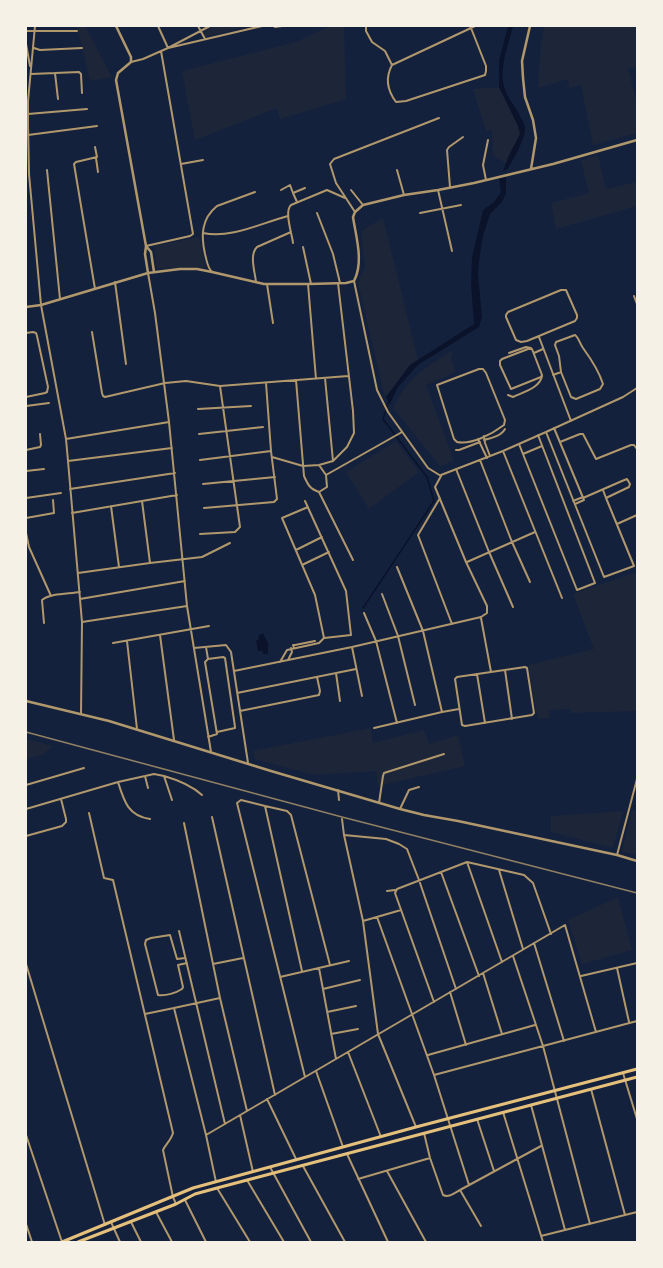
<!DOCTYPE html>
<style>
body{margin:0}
#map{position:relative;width:663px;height:1268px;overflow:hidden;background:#14213d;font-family:Barlow,sans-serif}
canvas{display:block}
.frame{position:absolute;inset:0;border:27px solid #f6f1e7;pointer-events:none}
</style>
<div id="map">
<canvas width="663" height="1268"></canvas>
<div class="frame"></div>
</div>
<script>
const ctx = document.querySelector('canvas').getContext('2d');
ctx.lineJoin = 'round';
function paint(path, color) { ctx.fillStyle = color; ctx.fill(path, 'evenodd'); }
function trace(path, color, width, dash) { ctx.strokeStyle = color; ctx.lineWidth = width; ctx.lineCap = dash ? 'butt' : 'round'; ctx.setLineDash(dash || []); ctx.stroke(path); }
const green = new Path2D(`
 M77,26H85L112,77L90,81Z
 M216,26H248L206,37L204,35V32Z
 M330,26H344L346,99L280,119L277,108L195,140L182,71L296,42Z
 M544,26H637V67L628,69L637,103V133L593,145L581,85L569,88L568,79L538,88L541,45Z
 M499,87L518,126L520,134L506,163L493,156L492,130L486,131L473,89Z
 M598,155L606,189L637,182V206L556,229L551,203L589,193L581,160Z
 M383,218L418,360L410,365L386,397L384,393L358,283L365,267L361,231Z
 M199,237L206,268L157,269L154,246Z
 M452,351L451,360L456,372L426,385L454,461L440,466L393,408C396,402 400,395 404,389C414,374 437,360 452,351Z
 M396,441L419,472L369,509L346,472Z
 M637,572V711L571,713V709L549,710L550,718L538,719L528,665L594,649L573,594Z
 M371,728L373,743L424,730L429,744L458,735L465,766L378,786L376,771L314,775L255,759L253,751Z
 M26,739L53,746L42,755L26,759Z
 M637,810V855L622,852L632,811Z
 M623,811L613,848L551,832V816Z
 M618,897L632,950L582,964L568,920Z`);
const water = new Path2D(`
 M508,26H513C509,44 499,67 504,86C506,95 512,103 517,110C519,115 524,122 525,127C526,139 513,159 508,169L503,171L509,155L520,134L518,126L499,87V61Z
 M506,177V193L502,202L490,214L483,236L479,261L478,274L482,317L479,327L418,365L398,387L390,404L386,397L410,365L474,324L471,284L472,257L483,210L494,202L501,192L499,179Z
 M263,633L268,643V654H263V651H258L256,641L259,639L258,636Z`);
const stream = new Path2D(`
 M363,608L434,501L427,477L383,419L389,400`);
const minor = new Path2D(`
 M35,26L28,101V126L29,174L41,305L66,439L68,461L82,622L81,714
 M158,26L168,48L210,26
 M198,26L205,39
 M274,26L275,27L282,26
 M366,26V31L372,42L385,51L392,65
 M470,26L471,28L486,66V71L485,75L406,101L396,102C387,90 385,78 392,65L471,28L475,26
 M26,31H77
 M26,44L30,66
 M34,48L40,50L82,48
 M131,62L143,59L168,48L262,26
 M55,73L58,99
 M31,74L79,72L81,74L82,93
 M28,114L87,109
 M28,135L97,126
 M95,147L97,157L76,162L74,164L95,289
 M96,158L98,172
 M181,164L203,160
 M47,170L60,299
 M397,170L404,195
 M486,180L483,165L488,140
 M450,187L447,150L449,147L463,137
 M281,190L290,185L293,193
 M351,190L363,205
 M438,190L452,251
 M297,202L293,193L305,188
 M355,212L336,183L330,164L334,159L439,118
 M317,213L333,254L340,283
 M420,213L461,205
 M203,233C231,239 261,223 288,216
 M293,243C292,234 284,211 291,205L327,190L345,198
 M146,246L190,236L193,234L161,51
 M303,247L311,284
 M212,272C207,267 207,261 205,254C201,236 201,219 217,206L255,192
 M148,273L155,313L169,422L187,606L211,752
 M354,281L377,390L388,412L428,468L441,476
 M115,282L126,364
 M256,282C255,272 249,255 257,247L291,232
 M267,284L273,323
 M308,284L316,379
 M561,290H566L577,315V318L575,321L527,341L521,342L516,340L506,317V315L508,312Z
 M634,296L637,304
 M92,332L102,393L103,396L105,397L165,383L186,381L220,386L348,376
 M26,333L33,332L36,333L37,336L48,387L47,392L45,393L26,397
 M575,335C579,338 580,344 583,348C591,359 599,371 603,384L600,389L576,399L571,397L561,372L559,356L555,345L556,342Z
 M539,337L571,421
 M528,349H532L542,375L541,377L511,389L500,365V361L502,359Z
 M509,353L526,347L531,348
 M534,353L543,349
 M479,369H483L486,373L505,420L504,425C492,434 472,445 457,442L454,439L437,385Z
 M553,375L561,372
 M325,378L333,461
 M296,380L304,476C308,485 310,489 319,492L353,560
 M508,395L513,397C523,392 540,388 542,376
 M26,406L49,403
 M198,409L251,406
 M554,428L584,500L575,504
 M546,432L604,577L634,566L606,498
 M199,434L263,427
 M484,436L485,443L490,456
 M66,439L169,422
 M478,439L487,458
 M484,440C492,438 501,436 505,429
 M560,442L580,434H583L596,459L631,445H634L637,449
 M519,444L577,590L595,583L538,435
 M26,450L40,447L41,445L40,434
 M456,450H459L480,442
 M503,451L562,598
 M523,454L542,446
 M272,457L303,466L319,465L333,461L347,447L354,433L353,411L338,283
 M200,460L271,451
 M480,460L512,542L530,582
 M68,461L172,448
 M319,465L326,475
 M456,469L489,552L513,607
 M26,471L44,469
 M441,475L503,451L546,432L623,397L637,388
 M203,484L275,477
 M70,489L175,473
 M319,492L327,487L326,475L402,432
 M26,498L61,493
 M440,498L418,535L452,624
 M583,498L622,481L627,479L630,484L629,487L606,498L603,490
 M142,501L150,563
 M573,501L583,497
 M111,506L119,567
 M308,507L282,518L315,595L324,638
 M204,508L274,502L277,499L271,451L266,383
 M72,513L177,495
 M26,518L54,513L53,500
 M617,524L637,515
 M26,533L29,547L51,596
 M200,534L235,532L240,527L220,386
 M296,550L322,537
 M467,562L535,532
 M302,565L329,552
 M397,567L423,631L442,712
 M78,573L150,563L202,557L230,543
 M382,594L398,636L415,705
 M80,599L185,581
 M364,613L376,641L397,723
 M481,618L491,672
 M82,622L187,606
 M44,623L42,600C51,593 68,594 80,592
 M160,635L174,740
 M127,641L137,729
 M113,643L209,626
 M206,647L208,659
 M352,647L362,696
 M194,648L226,645L231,652L248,763
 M294,648L293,645H295L315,641
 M288,660L292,652L291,648
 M280,662L287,650L319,643L324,638L351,635L346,591L305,501
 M525,667L527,668L534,713L532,715L465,726L462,725L455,679L457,677Z
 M505,670L512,719
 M234,671L352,647L481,617L487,613V606L466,562L435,487L441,476
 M336,673L340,701
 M477,674L485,723
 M237,693L356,669
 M240,711L319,695L320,691L317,677
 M374,728L442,712L459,709
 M208,737L217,734L205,662L208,659L223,657L225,658L235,727V728L217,732
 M145,776L148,788
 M164,776C178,780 191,785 202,795
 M118,782C124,801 128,816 150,819
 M26,785L84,768
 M338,790L339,800
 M379,803L383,776L384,773L444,754
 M265,806L287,811L291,815L330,965
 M26,809L118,782L154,774L164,776L172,800
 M400,809L409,790L419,787
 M89,813L104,878L113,880L173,1133C171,1140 166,1144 163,1150L173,1197L176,1204
 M212,817L275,1095
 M342,819L344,835L363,921L378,1034L416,1127
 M184,823L220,998L247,1111
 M344,835L386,839L399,844L407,849L419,880L456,989
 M26,836L62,826L66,822V819L61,799
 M617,855L637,779
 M467,862L502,962
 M499,870L523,949
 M441,872L479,976
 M387,891L395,890
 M377,917L434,1075L469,1185
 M363,921L401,910
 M179,931L225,1124
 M534,943L564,1041
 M513,956L543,1046L590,1224
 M185,958L177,959L170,935L151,938L146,940L145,944L158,995C166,996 176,993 182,989L183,987L178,965L187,963
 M26,964L105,1225
 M213,964L243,958
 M319,968L336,1059
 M617,968L629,1022
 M302,971L265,806L241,800L237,803L305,1077
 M483,973L502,1034
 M581,976L637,963
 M280,977L349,961
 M323,989L360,980
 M450,992L466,1045
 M434,1002L395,893L397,889L467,862L524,875L533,883L551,934
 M174,1008L220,998
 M327,1012L356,1006
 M145,1014L174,1008L206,1135L216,1182
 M331,1034L358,1029
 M348,1052L381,1137
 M428,1055L535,1025
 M316,1071L343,1147
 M623,1073L637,1119
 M434,1075L637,1021
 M591,1089L625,1215
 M267,1099L296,1159
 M531,1105L565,1230
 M503,1112L543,1242
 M240,1115L253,1172
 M477,1119L494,1171
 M424,1133L430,1158L443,1195C449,1198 454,1193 460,1190L481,1226
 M26,1135L62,1242
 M206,1135L565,925L596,1032
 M347,1154L388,1242
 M303,1166L345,1242
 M270,1167L311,1242
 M387,1171L426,1242
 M358,1179L430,1158
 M247,1180L284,1242
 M217,1188L250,1242
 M460,1190L541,1146
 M185,1200L206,1242
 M156,1212L172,1242
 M111,1222L120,1242
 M131,1222L141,1242
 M26,1224L32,1242
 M541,1236L637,1212`);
const tertiary = new Path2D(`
 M116,26L131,57V62L118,73L116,80L146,246L145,254L148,273
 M530,26L522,61L523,78L525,97L533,120L536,138L531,169
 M146,246L151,252L154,272
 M26,307L41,305L148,273L180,269H197L212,272L264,284H309L346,283L354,281C364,262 356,237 353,217L355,212L363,205L404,195L438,190L474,183L553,164L637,140
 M26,701L109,721L271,771L400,809L424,815L458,821L617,855L637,861`);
const secondary = new Path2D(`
 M62,1242L193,1188L416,1127L637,1069
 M78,1242L176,1204L195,1194L217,1188L637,1077`);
const rail = new Path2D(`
 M26,732L342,817L637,893`);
paint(green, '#1d2539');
paint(water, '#0b132b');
trace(stream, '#0b132b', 1.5);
trace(minor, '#b1986c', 2);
trace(tertiary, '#b1986c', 2.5);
trace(secondary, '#e5c07b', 3);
trace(rail, '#918062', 1.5);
</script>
